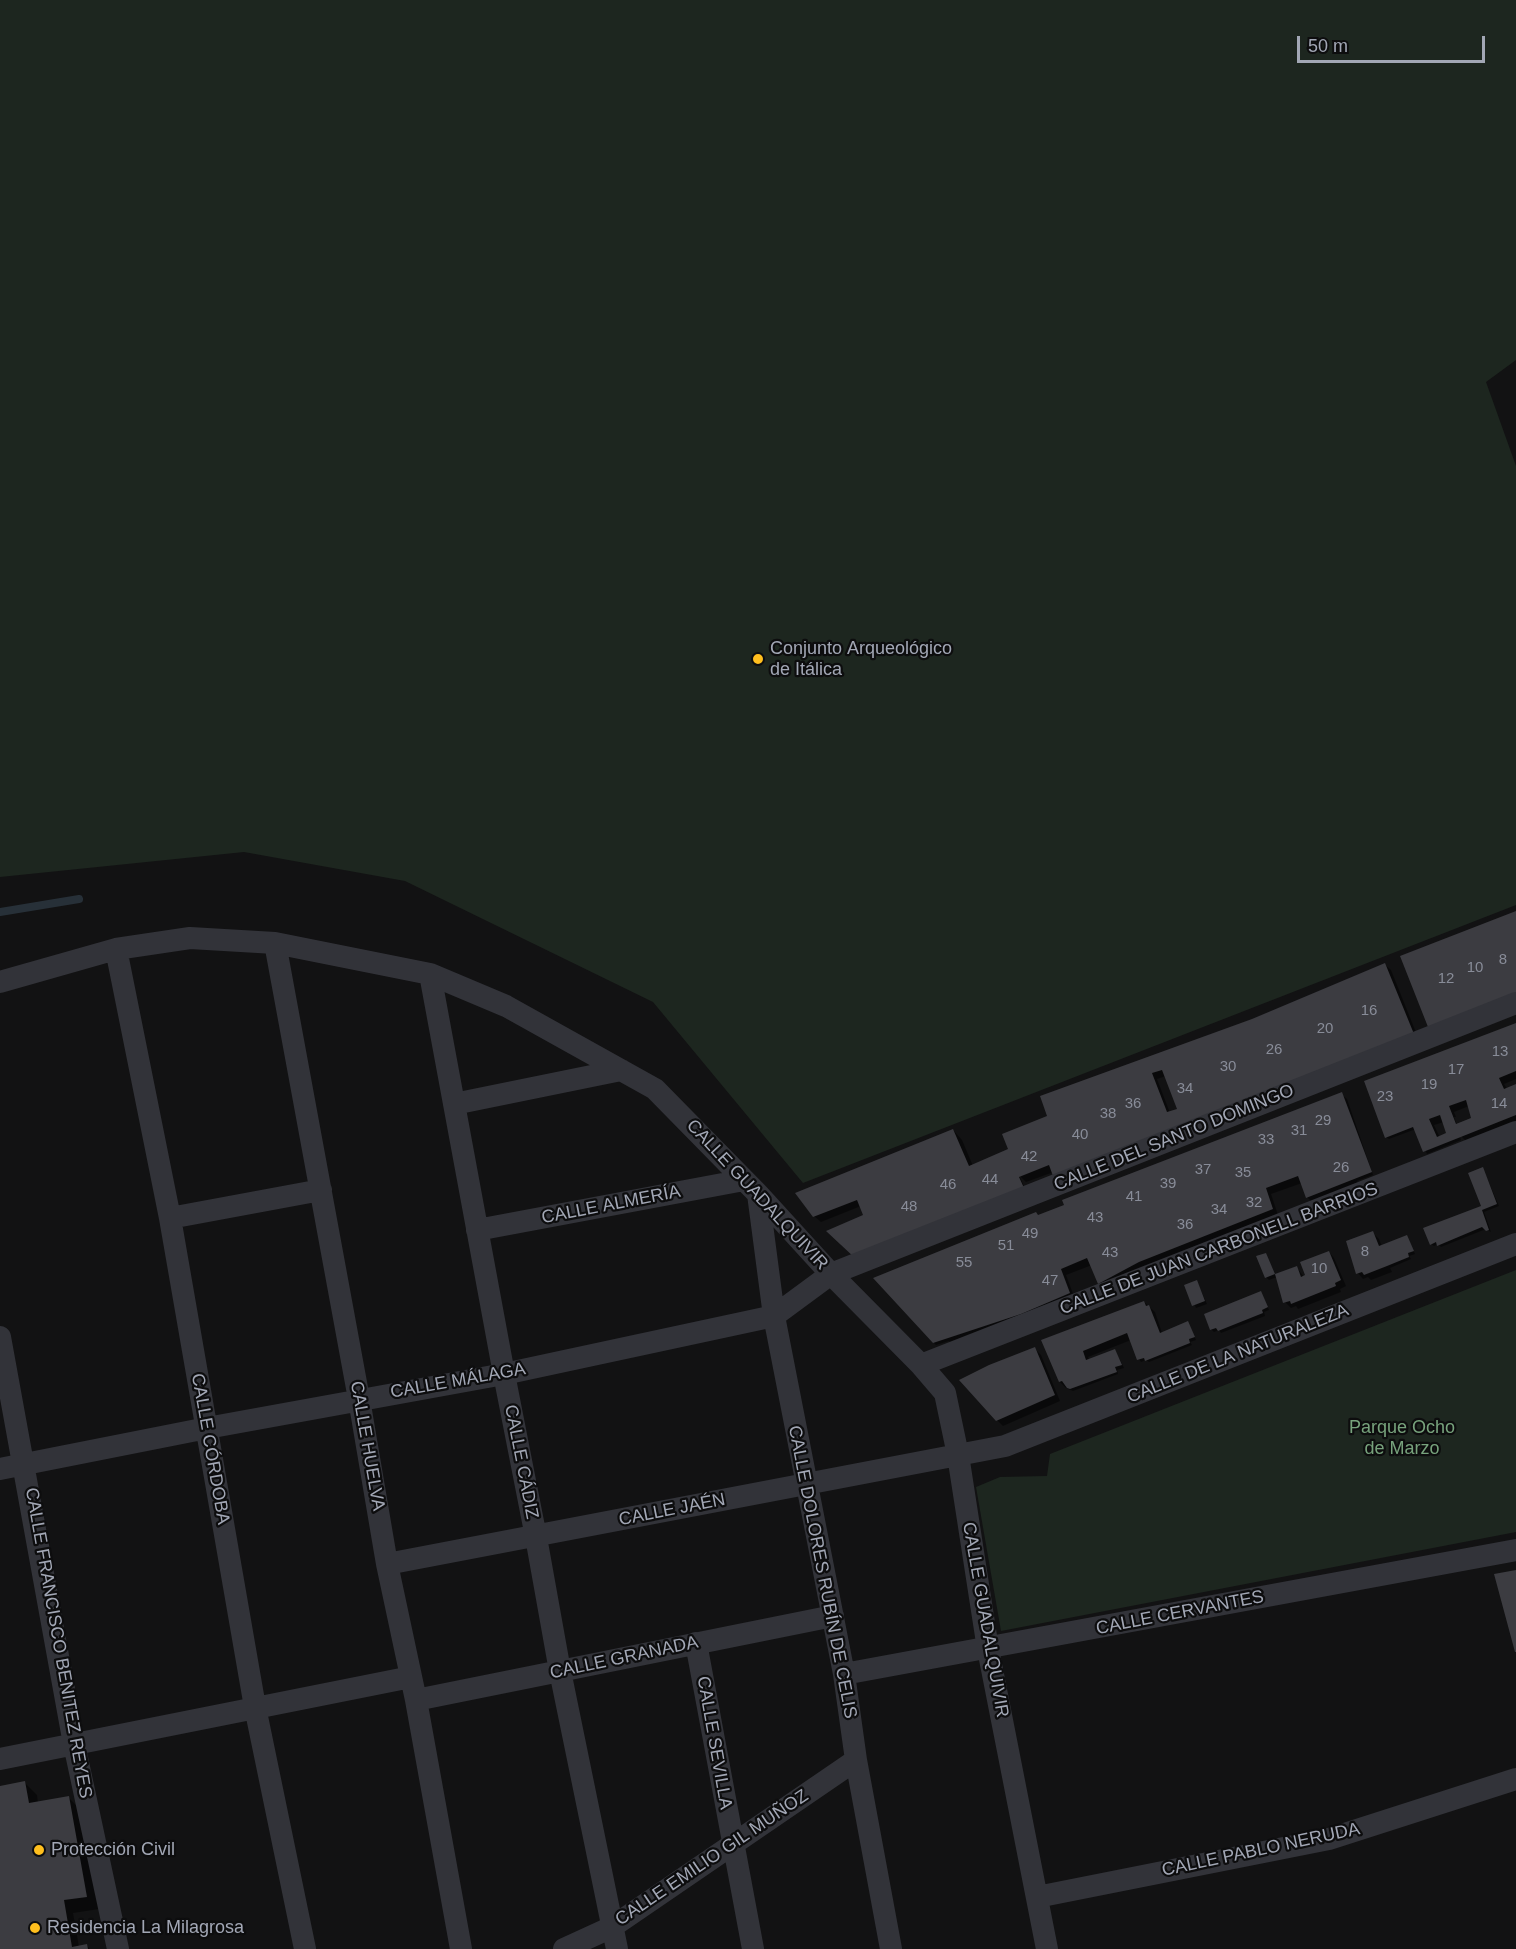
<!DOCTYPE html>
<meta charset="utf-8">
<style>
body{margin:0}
#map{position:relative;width:1516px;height:1949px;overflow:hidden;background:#121213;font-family:Helvetica,sans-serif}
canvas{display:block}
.scale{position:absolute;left:1297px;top:36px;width:188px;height:27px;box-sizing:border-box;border:3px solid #a2a7b5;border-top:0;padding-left:8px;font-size:18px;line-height:21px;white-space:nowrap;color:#a2a7b5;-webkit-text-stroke:4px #0d0d0e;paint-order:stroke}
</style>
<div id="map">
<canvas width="1516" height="1949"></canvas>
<div class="scale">50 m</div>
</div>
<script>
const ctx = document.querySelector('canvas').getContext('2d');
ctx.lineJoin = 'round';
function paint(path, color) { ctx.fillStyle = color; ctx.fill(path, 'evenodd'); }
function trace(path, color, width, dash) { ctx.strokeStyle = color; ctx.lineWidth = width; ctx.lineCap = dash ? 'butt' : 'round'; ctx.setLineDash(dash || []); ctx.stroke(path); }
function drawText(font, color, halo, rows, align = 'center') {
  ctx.font = font + ' Helvetica,sans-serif'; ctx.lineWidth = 4.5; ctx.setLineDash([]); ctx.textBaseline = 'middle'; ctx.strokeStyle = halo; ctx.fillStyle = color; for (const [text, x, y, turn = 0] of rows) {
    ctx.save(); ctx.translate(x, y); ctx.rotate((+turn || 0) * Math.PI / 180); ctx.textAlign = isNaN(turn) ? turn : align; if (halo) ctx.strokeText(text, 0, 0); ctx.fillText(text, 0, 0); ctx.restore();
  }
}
const green = new Path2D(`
 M0,0H1516V360L1486,382L1516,466V905L803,1183L653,1002L405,881L244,852L0,877Z
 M1516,1270V1532L1001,1631L976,1487L1000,1477L1047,1476L1050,1454Z`);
const shadow = new Path2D(`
 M1385,965L1391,970L1419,1040L1026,1182L1019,1175L1026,1191L865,1216L861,1206L821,1222L814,1216L953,1130L962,1140L973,1166L1010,1150L1047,1118L1252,1020ZM1166,1076L1179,1109L1170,1113L1157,1079Z
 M1516,1025V1079L1504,1084L1507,1089L1516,1086V1123L1467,1142L1459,1134L1461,1140L1427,1154L1416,1129L1389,1139L1386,1137ZM1469,1106L1473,1119L1457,1125L1454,1117H1456L1454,1112ZM1444,1122L1448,1134L1440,1138L1434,1125Z
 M1341,1094L1347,1099L1373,1175L1357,1181L1359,1185L1313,1203L1307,1197L1302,1183L1271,1194L1278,1215L1106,1288L1100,1283L1092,1265L1066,1275L1075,1299L956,1348L949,1341L936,1345L919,1328L1039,1217Z
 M1483,1169L1499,1206L1484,1212L1491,1232L1486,1229L1441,1247L1438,1244L1434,1246L1431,1244L1483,1207Z
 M1373,1233L1379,1239L1382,1247L1407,1237L1415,1254L1409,1256L1411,1259L1390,1268L1392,1272L1371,1280L1368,1277L1363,1279L1358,1273Z
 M1329,1252L1334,1258L1346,1286L1340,1289L1341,1292L1298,1309L1296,1306L1291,1308L1285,1302L1277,1277L1269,1280L1266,1277V1254L1276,1276L1297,1268L1304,1277Z
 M1197,1282L1207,1304L1196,1308L1186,1286Z
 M1261,1293L1269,1310L1264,1312L1265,1316L1221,1333L1219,1330L1214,1332L1211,1329Z
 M1144,1302L1155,1312L1162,1333L1188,1323L1196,1340L1190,1342L1192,1345L1149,1362L1146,1360L1141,1362L1139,1359L1131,1340L1088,1357L1089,1360L1115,1350L1124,1368L1117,1370L1118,1374L1073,1391L1066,1388L1060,1382L1043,1341Z
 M1035,1349L1041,1355L1060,1401L1003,1426L997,1420Z
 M25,1783L37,1795L38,1803L69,1798L81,1810L99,1909L73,1913L79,1947L87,1946L90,1949H0V1787Z`);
const stream = new Path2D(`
 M0,912L79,899`);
const building = new Path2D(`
 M1516,911V994L1428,1027L1400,956Z
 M1385,963L1414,1034L1053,1176L1049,1165L1019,1177L1024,1188L855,1258L826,1231L863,1215L857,1200L813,1217L795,1193L953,1129L969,1166L1008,1149L1002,1134L1047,1116L1040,1096L1252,1019ZM1162,1070L1177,1109L1167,1112L1152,1073Z
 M1516,1023V1071L1499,1078L1504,1089L1516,1084V1115L1423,1152L1413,1127L1385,1138L1364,1081ZM1466,1100L1471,1118L1456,1124L1449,1106ZM1440,1115L1446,1133L1437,1137L1429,1119Z
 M1342,1092L1372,1172L1306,1198L1298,1176L1266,1188L1273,1209L1139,1262L1098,1284L1087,1258L1061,1269L1070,1293L1021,1314L933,1343L873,1278L1036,1212L1038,1215L1064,1205L1062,1200Z
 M1483,1167L1497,1204L1482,1210L1489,1230L1486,1231L1482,1227L1437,1246L1436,1242L1430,1245L1423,1228L1481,1206L1468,1173Z
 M1373,1231L1379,1246L1407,1235L1414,1251L1408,1253L1409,1257L1387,1266L1364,1275L1362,1272L1356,1274L1346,1241Z
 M1329,1251L1341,1280L1335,1283L1336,1286L1291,1304L1290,1301L1283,1303L1275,1274L1265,1278L1256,1256L1266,1253L1275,1274L1297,1266L1301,1277L1305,1275L1300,1262Z
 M1197,1280L1205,1301L1192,1306L1184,1285Z
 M1261,1291L1268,1307L1262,1310L1263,1313L1218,1331L1216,1328L1210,1330L1204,1314Z
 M1144,1301L1146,1306L1149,1305L1160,1333L1188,1321L1195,1337L1189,1339L1190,1343L1145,1361L1144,1358L1137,1360L1127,1333L1083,1351L1086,1360L1115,1349L1122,1365L1115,1367L1117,1372L1070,1389L1067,1388L1062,1381L1059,1382L1041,1340Z
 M1035,1347L1055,1395L996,1421L959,1380L989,1365Z
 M1516,1570V1652H1515L1494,1574Z
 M25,1781L29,1803L69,1796L87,1897L64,1900L72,1947L87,1944L88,1949H0V1786Z`);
const street = new Path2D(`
 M275,943L359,1399L387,1564L416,1700L461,1949
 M116,949L170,1218L255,1707L305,1949
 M430,974L504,1374L536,1537L560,1671L617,1949
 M0,982L116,949L190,938L275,943L430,974L506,1006L655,1089L758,1194L831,1274L921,1365L945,1393L958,1455L988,1649L1047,1949
 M454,1104L621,1070
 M758,1194L774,1316L844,1674L856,1760L891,1949
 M170,1218L321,1190
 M477,1230L744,1180
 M0,1337L74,1744L118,1949
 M921,1365L1516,1132
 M0,1469L207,1428L504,1374L774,1316L831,1274L1516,1003
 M387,1564L1005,1446L1516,1244
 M696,1643L753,1949
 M844,1674L1516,1550
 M416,1700L833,1616
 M0,1759L411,1677
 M1037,1897L1329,1839L1516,1779
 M564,1949L612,1927L856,1760`);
const markers = [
 [758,659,6,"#ffbf1e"],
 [39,1850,6,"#ffbf1e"],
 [35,1928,6,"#ffbf1e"]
];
const numberNames = [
 ["8",1503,960],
 ["10",1475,968],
 ["12",1446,979],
 ["16",1369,1011],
 ["20",1325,1029],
 ["26",1274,1050],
 ["13",1500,1052],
 ["30",1228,1067],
 ["17",1456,1070],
 ["19",1429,1085],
 ["34",1185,1089],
 ["23",1385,1097],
 ["36",1133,1104],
 ["14",1499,1104],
 ["38",1108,1114],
 ["29",1323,1121],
 ["31",1299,1131],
 ["40",1080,1135],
 ["33",1266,1140],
 ["42",1029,1157],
 ["26",1341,1168],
 ["37",1203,1170],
 ["35",1243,1173],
 ["44",990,1180],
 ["39",1168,1184],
 ["46",948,1185],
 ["41",1134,1197],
 ["32",1254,1203],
 ["48",909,1207],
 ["34",1219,1210],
 ["43",1095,1218],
 ["36",1185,1225],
 ["49",1030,1234],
 ["51",1006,1246],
 ["8",1365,1252],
 ["43",1110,1253],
 ["55",964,1263],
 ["10",1319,1269],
 ["47",1050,1281]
];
const poiNames = [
 ["Conjunto Arqueológico",770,649],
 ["de Itálica",770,670],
 ["Protección Civil",51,1850],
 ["Residencia La Milagrosa",47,1928]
];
const streetNames = [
 ["CALLE DEL SANTO DOMINGO",1174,1138,-22],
 ["CALLE GUADALQUIVIR",757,1195,47],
 ["CALLE ALMERÍA",611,1205,-11],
 ["CALLE DE JUAN CARBONELL BARRIOS",1219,1249,-21],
 ["CALLE DE LA NATURALEZA",1238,1354,-22],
 ["CALLE MÁLAGA",458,1381,-10],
 ["CALLE HUELVA",367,1446,80],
 ["CALLE CÓRDOBA",210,1449,80],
 ["CALLE CÁDIZ",521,1462,79],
 ["CALLE JAÉN",672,1510,-11],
 ["CALLE DOLORES RUBÍN DE CELIS",822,1572,79],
 ["CALLE CERVANTES",1180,1613,-11],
 ["CALLE GUADALQUIVIR",985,1620,80],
 ["CALLE FRANCISCO BENITEZ REYES",58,1643,80],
 ["CALLE GRANADA",624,1658,-12],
 ["CALLE SEVILLA",714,1743,80],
 ["CALLE PABLO NERUDA",1261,1850,-12],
 ["CALLE EMILIO GIL MUÑOZ",712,1858,-34]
];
const parkNames = [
 ["Parque Ocho",1402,1428],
 ["de Marzo",1402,1449]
];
paint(green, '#1d261f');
paint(shadow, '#0007');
trace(stream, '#273038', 8);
paint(building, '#3c3c41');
trace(street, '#323339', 22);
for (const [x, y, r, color] of markers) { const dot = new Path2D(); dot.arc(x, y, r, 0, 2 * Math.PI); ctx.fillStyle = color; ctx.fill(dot); trace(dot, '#0d0d0e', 2); }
drawText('15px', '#888c98', null, numberNames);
drawText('18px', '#a2a7b5', '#0d0d0e', poiNames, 'left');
drawText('18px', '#a2a7b5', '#0d0d0e', streetNames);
drawText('18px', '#77a27c', '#0d0d0e', parkNames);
</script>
